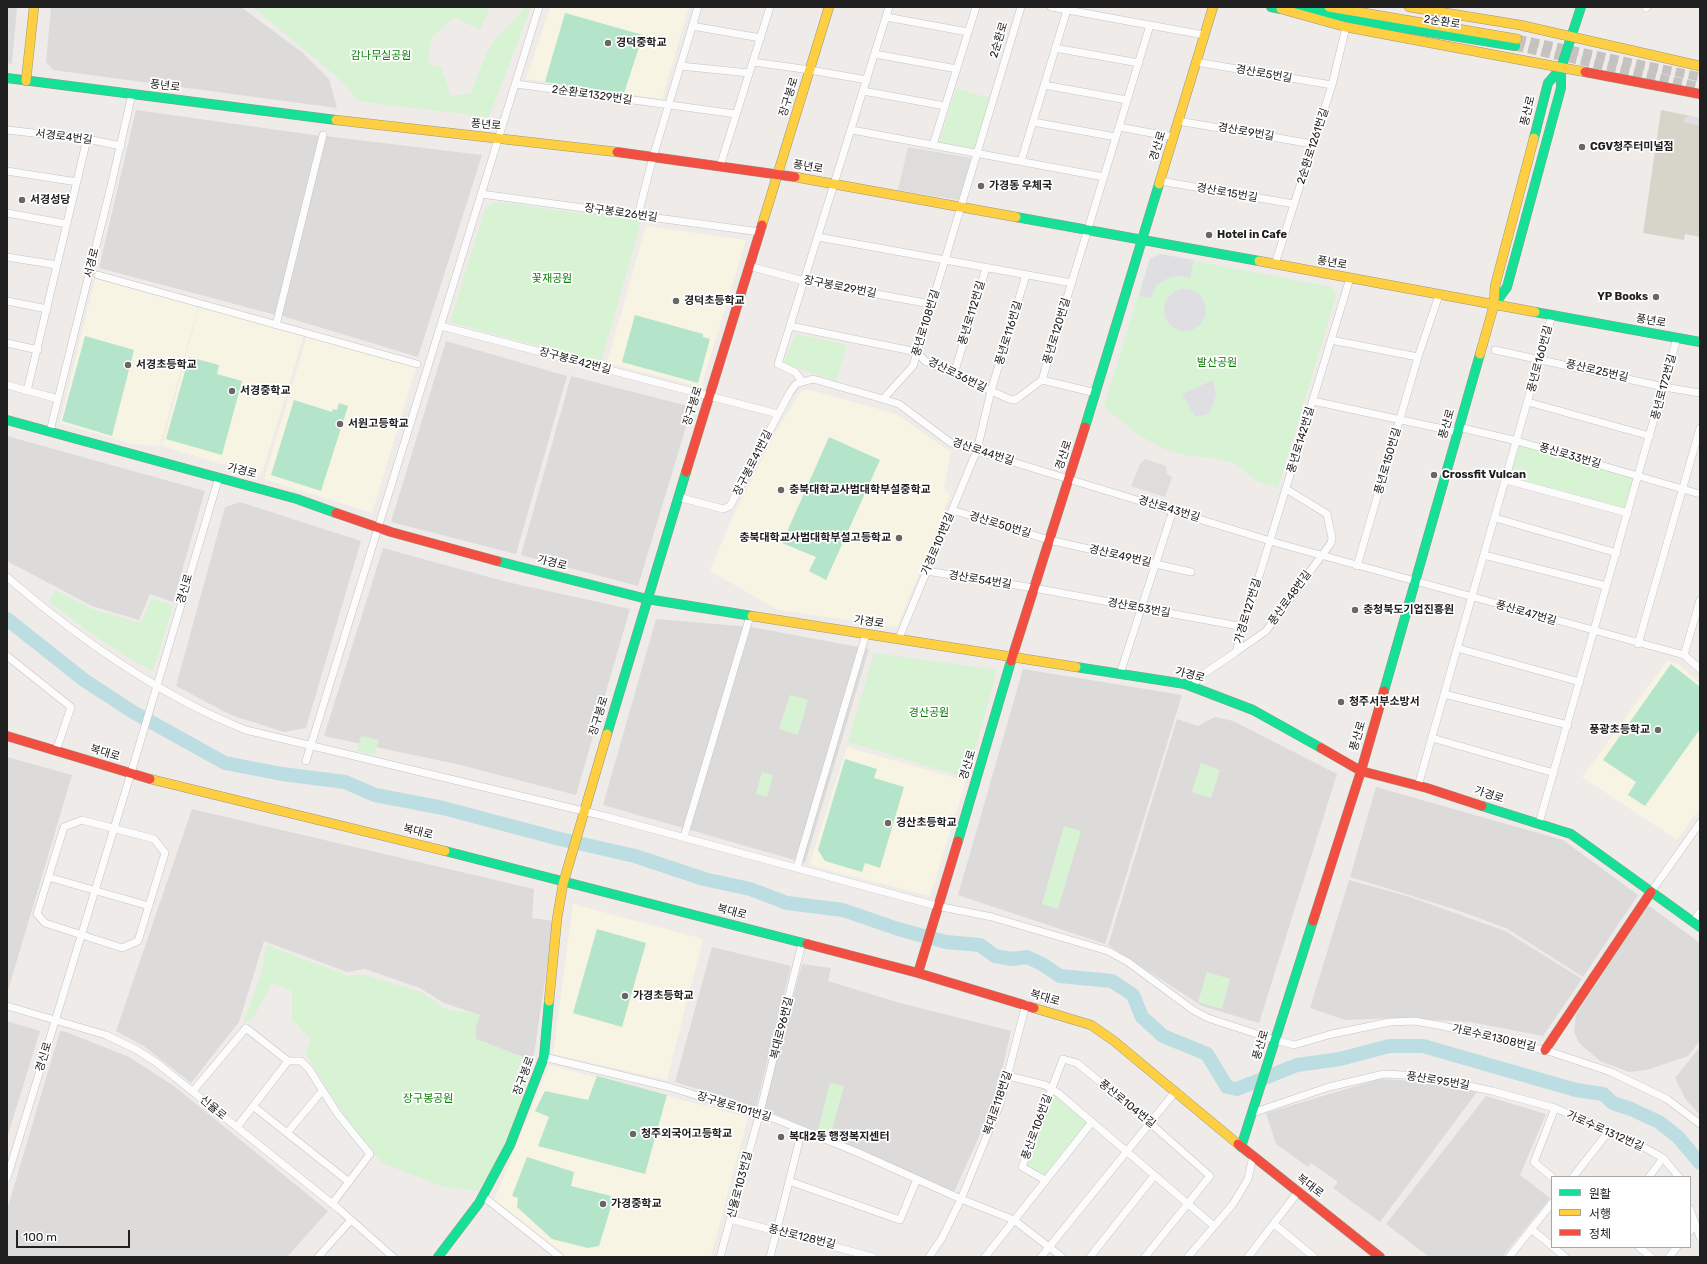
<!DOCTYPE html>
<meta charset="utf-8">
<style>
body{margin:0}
#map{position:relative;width:1707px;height:1264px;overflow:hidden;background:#eeebe8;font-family:Rubik,"Noto Sans KR",sans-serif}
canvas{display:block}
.frame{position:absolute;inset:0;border:8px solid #202020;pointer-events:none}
.legend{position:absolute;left:1551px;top:1176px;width:140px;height:72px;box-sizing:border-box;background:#fff;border:1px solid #a6a6a6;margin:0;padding:5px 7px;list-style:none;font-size:12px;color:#202020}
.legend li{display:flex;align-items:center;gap:8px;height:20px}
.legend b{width:20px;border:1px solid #a6a6a6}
.scale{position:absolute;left:16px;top:1230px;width:114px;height:18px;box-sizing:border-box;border:2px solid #202020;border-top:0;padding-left:5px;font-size:12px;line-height:14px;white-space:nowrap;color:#202020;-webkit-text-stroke:3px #fff;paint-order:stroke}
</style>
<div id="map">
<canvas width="1707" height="1264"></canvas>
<div class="frame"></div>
<ul class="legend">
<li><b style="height:5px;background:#16e098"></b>원활</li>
<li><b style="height:5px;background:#ffcf43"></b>서행</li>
<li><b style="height:5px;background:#f24e42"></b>정체</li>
</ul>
<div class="scale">100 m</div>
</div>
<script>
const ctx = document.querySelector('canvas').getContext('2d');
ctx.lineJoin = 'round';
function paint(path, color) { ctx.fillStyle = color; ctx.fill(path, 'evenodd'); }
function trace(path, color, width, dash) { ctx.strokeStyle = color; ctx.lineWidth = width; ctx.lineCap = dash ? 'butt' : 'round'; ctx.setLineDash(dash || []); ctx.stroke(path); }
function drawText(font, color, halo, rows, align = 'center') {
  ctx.font = font + ' Rubik,"Noto Sans KR",sans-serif'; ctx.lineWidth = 3.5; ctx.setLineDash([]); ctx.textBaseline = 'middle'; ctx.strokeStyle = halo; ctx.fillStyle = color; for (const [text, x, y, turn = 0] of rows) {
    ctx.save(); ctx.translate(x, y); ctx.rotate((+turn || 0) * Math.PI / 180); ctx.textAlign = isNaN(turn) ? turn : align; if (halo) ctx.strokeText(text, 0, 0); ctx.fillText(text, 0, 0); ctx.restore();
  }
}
const residential = new Path2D(`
 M7,7H17L12,64L7,63Z
 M51,7H241L303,53L329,79L337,108L53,70L46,62Z
 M136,110L321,136L276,315L99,268Z
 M325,136L482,155L418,357L279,315Z
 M446,341L567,376L516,554L391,522Z
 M571,376L692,407L638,586L521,555Z
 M7,436L205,491L173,602L150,594L139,620L92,606L7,561Z
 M240,502L361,541L306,728L284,732L231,715L176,686L225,507Z
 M383,548L507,582L630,609L576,795L456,764L324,736Z
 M656,619L751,627L869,649L805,863L603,805Z
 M1023,669L1182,695L1105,944L958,895Z
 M1215,717L1233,721L1337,774L1259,1023L1202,1006L1108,945L1177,719L1198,726Z
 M7,757L72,775L7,994Z
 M1376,787L1563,840L1638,895L1583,977L1506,928L1454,909L1350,877Z
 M192,809L534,889L532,918L554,921L533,1061L476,1039V1026L480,1015L444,1003L420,988L365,969L347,972L264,941L239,1022L191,1083L145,1047L116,1031Z
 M1349,880L1410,897L1505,931L1582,979L1543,1036L1470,1022L1399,1018L1345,1020L1310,1008Z
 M1648,905L1700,943V1041L1688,1056L1647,1070L1629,1072L1600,1061L1579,1043L1574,1032L1576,1014Z
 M712,947L791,966L756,1107L675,1082Z
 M802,964L831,968L828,981L900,1003L1011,1031L995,1101L954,1192L856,1148L763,1109Z
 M7,1021L40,1031L7,1138Z
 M60,1031L66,1032L129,1057L174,1086L328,1211L287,1257H7V1210Z
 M1700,1047V1115L1686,1100L1675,1078Z
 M1380,1079L1432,1082L1477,1092L1380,1222L1333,1188L1338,1182L1311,1163L1308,1167L1276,1144L1266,1113Z
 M1486,1096L1546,1114L1520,1175L1550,1198L1502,1257H1429L1386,1224Z`);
const education = new Path2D(`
 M550,7H689L662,99L526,79Z
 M646,226L746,240L701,387L607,363Z
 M95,279L198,307L160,446L132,444L60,423Z
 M199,307L304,335L261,476L162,446Z
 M307,336L416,368L372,513L264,479Z
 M807,389L896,414L951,452L944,487L950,496L897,627L778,610L710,571L732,518L776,431L801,391Z
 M1667,661L1678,664L1700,683V808L1677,840L1582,777Z
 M847,747L966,781L930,896L809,865Z
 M573,904L703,939L667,1080L553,1054Z
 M549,1065L748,1117L711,1257L564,1256L494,1200Z`);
const construction = new Path2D(`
 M1661,110L1700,118V237L1685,234L1684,240L1643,233Z`);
const park = new Path2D(`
 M253,7H490L480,30L454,17L431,38L428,64L441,67L451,96L471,93L486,54L498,35L515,20L525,7H531L489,117L357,101L342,81Z
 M956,89L990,98L974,150L939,143Z
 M496,202L641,221L601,363L450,322L484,213L486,207Z
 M1158,254L1331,287L1336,296L1278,488L1257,481L1234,463L1214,458L1184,455L1162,448L1139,435L1104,407L1149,260Z
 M796,334L847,345L836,381L783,363Z
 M1519,445L1634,478L1625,508L1510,477Z
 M55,590L91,609L141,623L152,598L173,606L153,671C116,653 82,626 49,602Z
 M874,653L997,670L967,778L848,742Z
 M790,695L808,700L798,735L779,729Z
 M361,736L379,740L374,755L357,751Z
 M1201,763L1220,770L1211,798L1192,792Z
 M762,772L773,775L767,797L756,794Z
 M1064,826L1081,831L1058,909L1042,904Z
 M266,945L349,976L361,974L421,992L445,1009L480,1015L476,1026V1039L533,1061C522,1106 507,1154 478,1191L441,1186L382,1163L351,1126L305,1053L311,1040L292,1019V991L272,983L253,1018L243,1023L262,972Z
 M1207,972L1230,979L1222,1009L1198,1002Z
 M830,1083L844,1086L831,1133L818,1130Z
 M1053,1093L1087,1122L1044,1176L1027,1166Z`);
const pitch = new Path2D(`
 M565,13L643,35L624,93L545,82Z
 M635,315L703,334V337L710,339L698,383L622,362Z
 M85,336L134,350L112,436L62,421Z
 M189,357L219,365L217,374L242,381L222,455L166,439Z
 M294,400L332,412L333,409L337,410L339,403L348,406L321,491L271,475Z
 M829,437L880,460L826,580L809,571L816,557L782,543Z
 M1671,664L1700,687V729L1645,806L1628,795L1636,782L1603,760Z
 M845,759L877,769L874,778L904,787L880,868L865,863L862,872L825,861L818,850Z
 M597,929L646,943L622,1027L573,1013Z
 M597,1076L667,1095L645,1174L538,1146L549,1117L535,1111L545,1091L588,1100Z
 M527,1157L574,1172L571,1186L611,1196L613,1200L599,1246L588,1248L552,1239L517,1207L518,1198L512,1196Z`);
const parking = new Path2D(`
 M908,147L971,158L959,200L898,190Z
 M1145,459L1166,466L1167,474L1172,477L1165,497L1131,486L1140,464Z`);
const plaza = new Path2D(`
 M1690,116L1700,118V126L1683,122L1685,118Z
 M1160,254L1194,260L1190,278L1177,276L1168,278L1156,286L1151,298L1139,296L1150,259Z
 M1164 310a21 21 0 1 1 42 0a21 21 0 1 1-42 0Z
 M1213,380L1216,395L1209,414L1195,417L1182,394Z`);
const river = new Path2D(`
 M7,619L84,680L133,712L225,763L282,774L345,782L375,795L443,808L560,839L635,856L704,879L750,889L787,903L843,910L898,929L946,942L980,945L995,956L1012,959L1027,957L1042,964L1060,976L1112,981L1133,995L1142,1017L1163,1036L1207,1054L1227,1087L1237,1089L1297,1065L1340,1059L1389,1046H1423L1576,1090L1603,1094L1613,1103L1631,1109L1659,1122L1678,1137L1700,1163`);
const secondaryTunnel = new Path2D(`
 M1517,39L1700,77
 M1515,46L1700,87`);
const street = new Path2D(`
 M1051,7L1204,35
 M1646,8L1647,7
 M886,17L968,32
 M692,26L761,38
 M1055,48L1139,63
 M875,54L957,69
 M753,62L810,70L867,80
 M1196,62L1332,85
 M680,66L749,73
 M516,84L736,114
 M1044,85L1127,100
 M863,91L945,106
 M1178,121L1313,144
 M1033,122L1116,137
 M1119,127L1173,137
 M7,130L87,139L121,146
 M852,130L1104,177
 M933,145L976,7
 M1021,161L1067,10
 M720,166L770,7
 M7,171L77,182
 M1160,181L1294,204
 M481,194L760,232
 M7,213L67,224
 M638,215L653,157L698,7
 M818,237L1072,283
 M7,257L57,265
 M1275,264L1332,85L1346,27
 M749,266L804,281L931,304
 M98,275L417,364
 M7,301L47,309
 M276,325L323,135
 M441,326L778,414
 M790,326L917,352L925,361L1009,399L1014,400L1018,398L1042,380L1096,393
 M1331,340L1418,357
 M7,343L38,350
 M1495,350L1664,387L1700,393
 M954,374L986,268
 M1042,380L1150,25
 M802,381L795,372L778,364L889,7
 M7,385L58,399
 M27,391L87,139
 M883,399L913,366L1021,7
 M1313,401L1457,432
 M1528,402L1650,436
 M1458,427L1517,441L1700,494
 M50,431L111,186L132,94
 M1506,480L1628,513
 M678,497L723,509L730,506L790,392L796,384L813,379L876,397L899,404L951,443L1277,543L1684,655L1700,669
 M952,510L1049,540L1191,572
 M1495,518L1617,553
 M1484,555L1606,586
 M1357,566L1418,357L1439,295
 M926,571L1034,588L1244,627
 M7,577C79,639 158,695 246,730L604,816L937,906L992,917L1108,951L1128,962L1193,1010L1208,1018L1275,1040L1294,1045L1332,1034L1390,1022L1414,1021L1443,1026L1551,1052L1611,1072L1667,1099L1700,1124
 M899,638L977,450L991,391L1026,275
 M1638,644L1700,428
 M1457,648L1580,682
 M1236,652L1266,631L1331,543L1332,538L1327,514L1286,489
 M1684,655L1700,600
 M7,656L71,707L56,751
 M1120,674L1173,510
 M1192,686L1202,675L1236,652L1350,278
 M1444,694L1568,725
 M1432,738L1554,773
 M306,761L539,7
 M1418,786L1552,315
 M82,820L154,839L165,853L138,941L122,948L45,923L37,914L64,827Z
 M1539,823L1677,338
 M684,837L750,616
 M797,867L866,634
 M48,877L149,906
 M1651,892L1700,823
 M1693,922L1700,912
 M7,1006L106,1035L137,1050L157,1063L340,1210L393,1257
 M544,1057L669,1087L712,1100L758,1112L859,1153L961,1199L1014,1220L1062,1257
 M1008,1076L1045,1085L1058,1093L1214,1226
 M193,1091L246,1028L288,1061
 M253,1106L349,1182
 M1252,1113L1329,1087L1384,1074L1423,1076L1492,1091L1555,1108L1631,1140L1663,1158L1679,1177
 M237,1127L288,1061H301L309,1069L337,1113L370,1154L332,1204
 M287,1133L322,1091
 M1552,1177L1534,1162L1555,1108
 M1573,1177L1609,1131
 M1649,1177L1663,1158
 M7,1178L131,773L219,477
 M1045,1180L1022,1167L1063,1059L1077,1063L1149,1122L1210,1176L1145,1257
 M789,1181L900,1220L917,1179
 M484,1197L560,1257
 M1690,1209L1700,1237
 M730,1219L873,1257
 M1274,1224L1314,1257
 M1531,1229L1552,1246
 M1690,1231L1695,1224
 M1553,1247L1565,1257
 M1639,1247L1651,1257
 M318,1257L351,1220
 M720,1257L760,1112L802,943
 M770,1257L802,1130
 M929,1257L942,1238L961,1199L1000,1104L1026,1004
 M985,1257L1092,1122
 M1041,1257L1175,1092
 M1090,1257L1154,1176
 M1188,1257L1233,1204L1248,1179L1253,1156
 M1248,1257L1298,1192
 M1509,1257L1552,1203
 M1669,1257L1677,1247`);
const fast = new Path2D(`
 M1271,7L1281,9L1303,8L1373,23L1515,46
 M7,78L336,120
 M1534,138L1548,83L1561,68
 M1016,217L1259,261
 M1494,305L1507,287L1561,88V68L1581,7
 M1535,312L1700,342
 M7,420L297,499L336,513
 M1085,427L1159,184
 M497,561L647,599L752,616
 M1076,667L1185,684L1253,710L1321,748
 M1384,691L1480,354
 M607,734L686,472
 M1482,806L1571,834L1700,927
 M958,841L1011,661
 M445,851L807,944
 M1241,1147L1313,921
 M438,1257L479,1203L510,1145L544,1057L549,1001`);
const slow = new Path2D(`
 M1329,7L1517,39
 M1409,7L1520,25L1700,66
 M1281,9L1346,27L1585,72
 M26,81L34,7
 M336,120L617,152
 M795,177L1016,217
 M1159,184L1213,7
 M762,225L829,7
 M1259,261L1535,312
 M1480,354L1494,305L1495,286L1534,138
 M752,616L1076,667
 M150,779L445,851
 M549,1001L557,919L563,884L607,734
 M1034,1008L1091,1025L1114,1041L1238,1144`);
const jam = new Path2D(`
 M1585,72L1700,94
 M617,152L795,177
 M686,472L762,225
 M336,513L391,532L497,561
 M1011,661L1085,427
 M7,736L150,779
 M1321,748L1361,771L1427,788L1482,806
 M1313,921L1361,771L1384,691
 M807,944L918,973L1034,1008
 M918,973L958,841
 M1545,1050L1651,892
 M1238,1144L1380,1257`);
const markers = [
 [608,43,4,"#686766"],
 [1582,147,4,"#686766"],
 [981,186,4,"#686766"],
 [22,200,4,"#686766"],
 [1209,235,4,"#686766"],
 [1656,297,4,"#686766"],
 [676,301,4,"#686766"],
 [128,365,4,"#686766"],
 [232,391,4,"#686766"],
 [340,424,4,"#686766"],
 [1434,475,4,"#686766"],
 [781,490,4,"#686766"],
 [899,538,4,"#686766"],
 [1355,610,4,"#686766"],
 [1341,702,4,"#686766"],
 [1658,730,4,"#686766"],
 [888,823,4,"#686766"],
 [625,996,4,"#686766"],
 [633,1134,4,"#686766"],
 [781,1137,4,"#686766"],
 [603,1204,4,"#686766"]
];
const streetNames = [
 ["2순환로",1442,22,9],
 ["2순환로",999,40,-73],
 ["경산로5번길",1264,74,10],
 ["풍년로",165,86,7],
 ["2순환로1329번길",592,95,8],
 ["장구봉로",789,97,-73],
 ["풍산로",1528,111,-76],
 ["풍년로",486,125,5],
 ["경산로9번길",1246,132,10],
 ["서경로4번길",64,137,7],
 ["경산로",1158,146,-73],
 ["2순환로1261번길",1313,146,-72],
 ["풍년로",808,167,10],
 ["경산로15번길",1227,193,10],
 ["장구봉로26번길",621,213,8],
 ["서경로",92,263,-76],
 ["풍년로",1332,263,10],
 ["장구봉로29번길",840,287,11],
 ["풍년로112번길",972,313,-73],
 ["풍년로",1651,321,10],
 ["풍년로108번길",926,323,-73],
 ["풍년로120번길",1057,331,-73],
 ["풍년로116번길",1009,333,-73],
 ["풍년로160번길",1540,359,-75],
 ["장구봉로42번길",575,361,15],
 ["풍산로25번길",1597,371,13],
 ["경산로36번길",957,375,26],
 ["풍년로172번길",1664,387,-75],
 ["장구봉로",693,406,-73],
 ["풍산로",1447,424,-74],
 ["풍년로142번길",1301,440,-73],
 ["경산로44번길",983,452,18],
 ["경산로",1064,455,-72],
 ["풍산로33번길",1570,456,16],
 ["풍년로150번길",1388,461,-74],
 ["장구봉로41번길",753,463,-63],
 ["가경로",242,471,15],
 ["경산로43번길",1169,509,17],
 ["경산로50번길",1000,525,17],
 ["가경로101번길",938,544,-67],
 ["경산로49번길",1120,556,13],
 ["가경로",552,563,14],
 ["경산로54번길",980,580,9],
 ["경신로",185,589,-74],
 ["풍산로48번길",1290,598,-54],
 ["경산로53번길",1139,608,10],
 ["가경로127번길",1248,611,-73],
 ["풍산로47번길",1526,613,16],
 ["가경로",869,622,8],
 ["가경로",1190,675,15],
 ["장구봉로",599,716,-73],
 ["풍산로",1358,736,-74],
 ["복대로",105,753,17],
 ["경산로",968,765,-73],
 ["가경로",1489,795,18],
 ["복대로",418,832,14],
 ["복대로",732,912,15],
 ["복대로",1045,998,16],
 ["복대로96번길",782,1028,-76],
 ["가로수로1308번길",1494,1038,13],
 ["풍산로",1261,1045,-73],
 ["경신로",44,1057,-73],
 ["장구봉로",524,1076,-70],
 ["풍산로95번길",1438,1081,9],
 ["복대로118번길",998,1103,-71],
 ["풍산로104번길",1127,1104,39],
 ["장구봉로101번길",734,1107,17],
 ["신율로",213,1108,40],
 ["풍산로106번길",1037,1127,-70],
 ["가로수로1312번길",1605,1131,24],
 ["신율로103번길",740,1185,-75],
 ["복대로",1310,1186,38],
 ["풍산로128번길",802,1237,14]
];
const poiNames = [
 ["경덕중학교",616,43],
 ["CGV청주터미널점",1590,147],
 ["가경동 우체국",989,186],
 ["서경성당",30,200],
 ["Hotel in Cafe",1217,235],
 ["YP Books",1648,297,"right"],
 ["경덕초등학교",684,301],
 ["서경초등학교",136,365],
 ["서경중학교",240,391],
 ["서원고등학교",348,424],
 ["Crossfit Vulcan",1442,475],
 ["충북대학교사범대학부설중학교",789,490],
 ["충북대학교사범대학부설고등학교",891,538,"right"],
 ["충청북도기업진흥원",1363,610],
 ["청주서부소방서",1349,702],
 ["풍광초등학교",1650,730,"right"],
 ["경산초등학교",896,823],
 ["가경초등학교",633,996],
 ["청주외국어고등학교",641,1134],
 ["복대2동 행정복지센터",789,1137],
 ["가경중학교",611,1204]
];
const parkNames = [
 ["감나무실공원",381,56],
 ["꽃재공원",552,279],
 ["발산공원",1217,363],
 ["경산공원",929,713],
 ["장구봉공원",428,1099]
];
paint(residential, '#dddbda');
paint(education, '#f7f4e4');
paint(construction, '#d7d5ca');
paint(park, '#d7f3d4');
paint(pitch, '#b4e4ca');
paint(parking, '#dedddc');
paint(plaza, '#dfdfe3');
trace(river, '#bcdde1', 14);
trace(secondaryTunnel, '#c5c2c0', 9, [9, 4.5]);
trace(street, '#c5c4c3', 8);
trace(fast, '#999780', 10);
trace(slow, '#999780', 10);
trace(jam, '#999780', 10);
trace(street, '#fcfcfc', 7);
trace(fast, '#16e098', 9);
trace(slow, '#ffcf43', 9);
trace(jam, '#f24e42', 9);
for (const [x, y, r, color] of markers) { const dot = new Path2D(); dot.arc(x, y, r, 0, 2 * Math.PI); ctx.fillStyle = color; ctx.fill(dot); trace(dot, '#fff', 1.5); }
drawText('11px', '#202020', '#fff', streetNames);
drawText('bold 11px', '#202020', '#fff', poiNames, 'left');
drawText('11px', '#0f7f0c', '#fff', parkNames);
</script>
